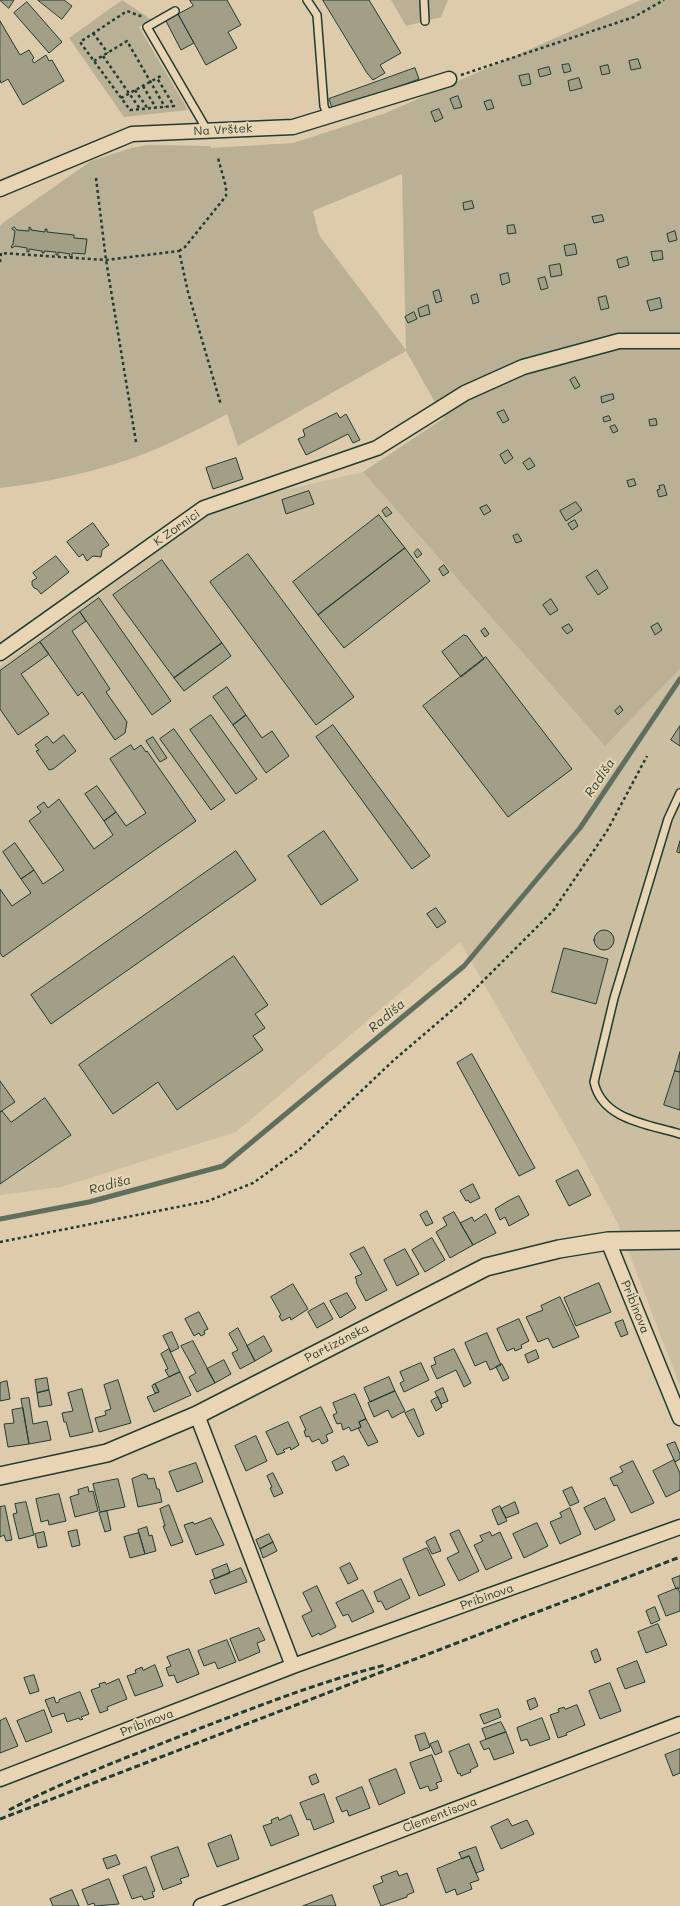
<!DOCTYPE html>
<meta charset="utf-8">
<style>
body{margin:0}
canvas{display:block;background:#ddcbac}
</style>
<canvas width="680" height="1906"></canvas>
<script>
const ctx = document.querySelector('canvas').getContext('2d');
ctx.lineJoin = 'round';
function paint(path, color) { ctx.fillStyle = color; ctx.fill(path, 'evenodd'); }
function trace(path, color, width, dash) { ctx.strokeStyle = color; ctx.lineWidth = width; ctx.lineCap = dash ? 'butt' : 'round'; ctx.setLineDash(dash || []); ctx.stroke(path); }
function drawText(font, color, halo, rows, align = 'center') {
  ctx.font = font + ' Mali,sans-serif'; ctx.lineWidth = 4; ctx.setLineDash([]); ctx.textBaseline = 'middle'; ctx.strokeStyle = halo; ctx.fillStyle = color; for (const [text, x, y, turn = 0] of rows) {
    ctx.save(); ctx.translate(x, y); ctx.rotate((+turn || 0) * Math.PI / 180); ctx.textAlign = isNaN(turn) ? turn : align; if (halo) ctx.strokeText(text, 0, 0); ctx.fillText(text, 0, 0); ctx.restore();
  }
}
const built = new Path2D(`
 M363,472L605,746L680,669V1386L618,1224L582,1156L460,942L236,1132L61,1187L0,1195V666L223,504Z`);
const green = new Path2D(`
 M122,0L152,20L139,27L188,110L124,117L69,38Z
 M391,0H448L441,17L406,26Z
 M641,0H680V669L605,746L363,472L444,418L406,351L238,446L227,414C210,423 193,432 176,440C122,466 59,481 0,488V226L4,222L91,161L131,148L147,145L211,146V148L293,143L386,113ZM402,174L406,350L319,235L313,211Z`);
const stream = new Path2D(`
 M0,1219L89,1202L223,1166L464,966L580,828L680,679`);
const building = new Path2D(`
 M0,0H14L9,8Z
 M38,0H64L72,6L62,19Z
 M190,0H227L241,25L228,32L237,48L206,65L178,14L193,6Z
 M323,0H369L401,53L380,65L385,73L373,80L367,73Z
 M27,2L62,42L49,53L14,13Z
 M178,14L194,43L181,50L166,21Z
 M0,21L20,55L29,50L34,58L32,60L34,63L46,55L49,61L52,60L64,81L23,105L8,79L1,83L0,80Z
 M638,59L641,68L631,70L629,61Z
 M569,64L571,71L564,73L562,65Z
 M608,65L610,73L602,75L600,67Z
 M549,67L551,74L540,77L538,70Z
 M415,68L419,79L333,111L329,99Z
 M529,74L531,84L522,86L519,76Z
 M579,78L582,88L570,91L568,81Z
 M458,96L462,107L454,109L450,99Z
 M491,100L494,108L487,110L484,102Z
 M439,109L443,118L435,122L431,112Z
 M472,201L474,208L464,210L463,203Z
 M602,215L604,221L594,223L592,217Z
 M514,225L516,233L508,234L507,226Z
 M14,227L17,230L29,231V227L31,228V230L45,232V229H47V232L74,235V238L87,239L85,254L72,253V257L69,256L70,254L58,252V255H56V252L44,251V253H42V251L29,249V252H27V248L15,246L12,248L11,247L13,244L15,231L12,229Z
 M675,231L677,240L669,242L667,234Z
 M575,244L577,254L566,256L564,246Z
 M662,251L663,259L653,261L651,252Z
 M627,257L629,265L619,268L617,260Z
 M560,264L562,275L551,277L549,266Z
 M508,273L510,282L502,285L500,275Z
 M545,277L548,288L541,290L538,279Z
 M439,290L442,301L436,303L433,292Z
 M477,294L479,302L473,304L471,296Z
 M606,296L609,308L601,310L598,298Z
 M660,298L662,308L650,311L647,301Z
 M428,305L430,314L420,317L418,309Z
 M414,312L417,319L408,323L405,317Z
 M575,377L580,386L575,389L570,380Z
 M613,394L614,399L602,403L601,397Z
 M504,410L509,420L503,423L497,413Z
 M337,413L340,418L346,414L360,440L353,443L348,434L306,455L298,439L305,436L303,430Z
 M609,416L611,420L604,422L603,418Z
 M656,419L657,425L650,426L649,420Z
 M615,425L618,431L613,433L610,427Z
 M508,450L513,458L505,464L500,455Z
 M236,458L243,479L213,489L206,468Z
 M530,458L535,466L528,470L523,463Z
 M634,479L636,485L629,487L627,481Z
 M664,485L667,495L659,497L657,490L660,489L659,486Z
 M309,491L314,504L286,514L282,500Z
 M576,502L582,510L566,521L560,511Z
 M487,505L491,511L484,515L480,508Z
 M387,507L392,513L386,517L382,511Z
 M379,515L405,548L318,615L293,582Z
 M575,520L578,526L572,530L568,524Z
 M93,523L109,545L102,550L101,557L93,556L87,561L83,554L79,557L67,542Z
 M518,534L522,541L516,543L513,536Z
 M405,548L430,581L344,648L318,615Z
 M418,549L422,554L417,558L414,553Z
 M248,554L354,697L316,725L210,582Z
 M56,556L69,572L41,594L37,589L34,588L32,585V581L37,578L33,573Z
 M162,560L222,643L174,678L113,595Z
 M444,565L449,572L443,576L439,569Z
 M597,570L608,588L598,595L586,577Z
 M99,598L171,701L152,715L80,612Z
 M551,599L558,610L550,615L543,605Z
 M80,612L86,621L72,631L110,689L106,692L127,722L125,733L115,740L82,692L78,696L40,642Z
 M658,623L662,630L655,635L651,627Z
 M569,624L573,630L567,634L562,628Z
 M485,628L489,634L485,637L481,631Z
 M464,635L467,636L484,659L461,677L442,652Z
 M40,642L49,654L21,674L49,714L18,735L0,709V671Z
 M222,643L231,656L184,691L174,678Z
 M486,657L572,769L508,817L423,706Z
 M227,687L246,715L233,725L213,697Z
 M620,706L623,710L618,715L615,711Z
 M211,715L257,779L236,794L190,730Z
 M246,715L262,738L272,731L289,756L266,773L233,725Z
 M333,725L430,856L412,869L316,737Z
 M680,726V746L671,740Z
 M174,729L225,800L211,810L160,739Z
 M64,735L76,751L53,769L49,770L36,751L39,750L35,745L47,736L53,743Z
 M153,737L167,758L160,762L146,741Z
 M131,745L134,750L141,745L146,752L147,751L196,821L3,957L0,953V889L12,906L31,893L21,879L34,870L43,884L64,870L29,821L41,812L37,807L44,802L48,808L59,799L94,849L113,835L104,821L116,812L126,826L146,813L110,759Z
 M97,786L116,812L104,821L85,794Z
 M324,831L358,880L321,905L288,856Z
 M680,841V853L677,852Z
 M15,843L34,870L21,879L3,852Z
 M236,851L256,880L51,1024L31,995Z
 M436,908L446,922L437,928L427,914Z
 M594 940a10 10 0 1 1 20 0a10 10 0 1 1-20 0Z
 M564,948L608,959L596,1004L552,992Z
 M234,956L268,1005L255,1014L265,1028L253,1036L263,1050L177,1110L158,1082L113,1114L79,1065Z
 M680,1052V1072L675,1071Z
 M472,1054L535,1168L519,1176L457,1063Z
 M675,1071L680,1072V1110L664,1105Z
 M0,1081L15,1102L0,1112Z
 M45,1098L71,1135L0,1184V1112L2,1111L11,1122Z
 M578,1170L591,1195L569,1206L556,1181Z
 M473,1184L480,1198L470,1203L468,1200L466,1201L460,1191Z
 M519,1196L529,1215L509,1226L505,1217L500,1220L495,1209L508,1201Z
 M427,1211L433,1223L426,1226L420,1215Z
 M454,1212L473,1245L450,1258L436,1232L447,1225L443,1218Z
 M486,1214L496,1233L473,1245L460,1223L472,1217L474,1221Z
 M432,1238L445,1260L425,1272L412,1250Z
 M364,1247L387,1290L366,1301L356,1282L357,1281L355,1277L362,1274L350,1254Z
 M405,1249L419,1274L397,1286L384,1260Z
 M599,1283L611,1312L576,1326L564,1298Z
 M293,1284L308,1309L291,1320L290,1317L282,1321L279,1316L281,1315L271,1297Z
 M347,1293L356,1308L340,1318L330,1301Z
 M560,1297L579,1337L553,1348L548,1338L538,1342L526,1317L543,1310L541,1306Z
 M324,1303L333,1319L317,1328L308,1312Z
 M199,1312L208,1329L204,1331L205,1334L201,1336L199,1333L194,1336L185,1319Z
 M519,1319L529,1341L521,1345L522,1348L515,1351L514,1348L507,1351L497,1329Z
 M623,1320L628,1334L621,1337L615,1323Z
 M238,1328L255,1361L240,1369L232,1353L238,1350L229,1334Z
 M172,1332L179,1348L171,1352L163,1336Z
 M487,1333L501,1365L490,1370L486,1361L475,1366L465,1343Z
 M264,1336L272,1351L255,1361L247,1346Z
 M193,1341L215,1383L197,1392L189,1377L196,1373L181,1346Z
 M169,1349L180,1372L169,1377L165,1370L168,1369L161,1354Z
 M454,1349L471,1383L464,1387L456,1370L437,1379L431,1366L436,1364L434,1358Z
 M536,1350L539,1358L528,1363L525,1355Z
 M224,1360L231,1374L215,1383L207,1369Z
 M421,1363L429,1380L404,1392L400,1383L404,1381L400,1372Z
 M502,1364L509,1378L503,1381L496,1367Z
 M180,1372L191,1395L154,1412L147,1397L159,1392L155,1384Z
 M389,1377L395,1391L370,1402L364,1388Z
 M47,1378L49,1390L37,1393L35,1380Z
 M118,1380L131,1423L99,1432L95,1418L106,1415L105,1411L111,1409L104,1385Z
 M7,1381L10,1399L0,1401V1383Z
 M155,1384L159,1392L155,1393L152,1386Z
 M443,1388L448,1401L441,1404L435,1392Z
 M82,1389L93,1432L70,1437L66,1422H64L62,1413L73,1411L68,1393Z
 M49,1390L52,1405L39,1407L37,1393Z
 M395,1391L405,1411L392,1418L388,1410L374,1417L368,1403Z
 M355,1394L366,1419L359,1422L361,1427L351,1431L349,1427L343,1430L341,1423L337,1424L333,1415L337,1413L333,1403Z
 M438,1397L442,1407L436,1411L431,1401Z
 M29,1398L33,1424L47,1421L51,1440L29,1444L21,1399Z
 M321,1407L333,1432L326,1435L328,1441L322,1444L319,1439L312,1442L309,1436L306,1437L304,1431L306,1430L300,1417Z
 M23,1408L29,1444L8,1447L4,1424L14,1423L12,1410Z
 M414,1409L424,1434L418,1437L405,1413Z
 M366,1419L378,1442L368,1446L358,1428L361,1427L359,1422Z
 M288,1422L299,1445L291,1450L290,1447L283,1450L285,1452L277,1455L266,1432Z
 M256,1436L267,1461L246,1471L235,1446Z
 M675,1442L680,1454V1459L675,1462L667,1445Z
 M344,1456L349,1465L336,1471L332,1462Z
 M674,1460L680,1473V1490L666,1497L653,1471Z
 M633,1461L654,1503L631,1513L617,1485L614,1486L610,1478L623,1472L620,1467Z
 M196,1463L203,1482L177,1492L169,1472Z
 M273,1473L283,1493L274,1497L270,1488L272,1487L267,1476Z
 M144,1474L147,1475L148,1479L154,1478L157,1489H159L162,1502L138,1507L132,1479Z
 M118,1479L125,1507L100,1512L93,1484Z
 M88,1487L89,1492L93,1491L98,1511L75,1517L70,1497L79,1494L78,1490Z
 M572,1487L579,1502L570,1506L563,1491Z
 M59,1494L66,1521L49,1525L48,1520L41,1522L36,1499Z
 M605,1498L615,1520L595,1530L584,1508Z
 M26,1502L34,1535L19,1539L13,1514L17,1513L15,1504Z
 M515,1502L519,1513L506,1518L501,1509Z
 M169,1505L183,1542L171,1546L163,1526H165L160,1509Z
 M5,1506L12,1540L6,1541L4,1535L0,1537V1507Z
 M500,1506L507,1521L498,1525L492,1510Z
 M570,1508L581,1534L560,1544L550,1522L562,1517L560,1513Z
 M107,1511L111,1530L105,1532L99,1513Z
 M211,1518L224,1545L196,1555L184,1525L193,1522L194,1524Z
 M537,1523L548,1546L524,1558L513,1534Z
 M147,1527L149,1536L152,1535L156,1551L145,1554L138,1530Z
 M77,1530L80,1545L72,1547L68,1532Z
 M459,1530L479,1571L459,1581L447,1558L459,1552L450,1534Z
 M44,1532L47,1546L38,1548L35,1534Z
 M490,1532L492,1536L500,1532L512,1558L486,1570L474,1545L483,1541L480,1536Z
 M139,1533L145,1554L130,1558L124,1537Z
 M269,1534L273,1542L260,1549L256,1540Z
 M435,1537L441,1551L432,1554L426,1542Z
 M273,1542L277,1551L263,1558L260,1549Z
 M427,1548L445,1585L419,1596L403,1559Z
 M350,1563L358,1579L348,1584L340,1568Z
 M227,1564L230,1573L215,1579L212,1570Z
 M241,1568L247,1582L215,1594L210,1581Z
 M680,1576V1588L676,1589L672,1579Z
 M401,1579L410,1598L386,1610L381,1601L378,1602L374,1592Z
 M317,1586L336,1627L320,1635L319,1633L312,1637L302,1616L312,1611L303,1593Z
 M678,1588L680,1593V1611L666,1616L658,1596Z
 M363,1590L374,1612L352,1622L348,1614L343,1616L336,1603Z
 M655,1607L660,1620L651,1624L646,1611Z
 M658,1624L667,1645L646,1653L638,1632Z
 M259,1628L265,1640L257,1643L260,1652L239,1661L230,1639Z
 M227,1640L236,1662L218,1669L215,1662L204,1666L198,1651Z
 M189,1649L199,1674L177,1683L174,1675L169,1676L166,1668L171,1666L167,1657Z
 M597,1649L601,1660L595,1663L591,1652Z
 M637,1661L645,1682L625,1689L617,1669Z
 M155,1665L163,1686L135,1696L127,1676L136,1673L135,1670L142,1667L143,1670Z
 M34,1675L39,1691L30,1694L24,1678Z
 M119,1679L127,1699L107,1707L108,1710L100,1713L91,1690L100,1687L99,1684L105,1682L106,1684Z
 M610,1683L621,1711L600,1719L589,1691Z
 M80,1692L89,1714L81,1717L83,1719L80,1720L79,1718L67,1722L64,1713L52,1717L45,1700L54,1697L56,1703L59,1702V1700Z
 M535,1698L538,1706L530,1710L527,1701Z
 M577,1705L585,1725L566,1733L567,1735L558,1738L550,1715L559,1712L558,1709L564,1707L565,1709Z
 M498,1709L501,1717L484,1724L480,1715Z
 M44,1710L52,1732L26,1742L17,1721Z
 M6,1718L18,1746L0,1753V1721Z
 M542,1718L550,1739L530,1746L527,1739L521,1741L517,1728Z
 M501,1722L506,1732L486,1739L482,1729Z
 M506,1732L514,1753L494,1760L489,1748L484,1750L480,1742Z
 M425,1733L430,1747L420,1751L415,1736Z
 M438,1741L442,1752L435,1755L430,1744Z
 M469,1744L478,1766L470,1770L471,1772L461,1776L460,1773L458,1774L449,1752Z
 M680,1749V1773L673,1776L665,1755Z
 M432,1755L442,1781L436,1783L438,1788L430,1791L428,1786L420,1789L410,1763Z
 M396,1769L405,1793L379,1805L369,1780Z
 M316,1774L319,1782L312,1785L309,1777Z
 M362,1787L370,1808L349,1816L347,1810L342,1812L336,1798Z
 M324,1794L334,1822L314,1830L310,1819L307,1820L300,1803Z
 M291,1815L299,1835L271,1846L263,1826L272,1823L271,1820L278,1817L279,1820Z
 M508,1819L512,1826L527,1820L534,1834L501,1849L491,1827Z
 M231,1835L239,1859L217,1867L208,1844Z
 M178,1847L189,1876L180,1879L182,1883L163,1890L151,1857Z
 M476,1847L484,1870L476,1873L469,1856L462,1859L459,1853Z
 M116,1855L120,1864L107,1869L103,1859Z
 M469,1856L479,1880L470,1883L472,1889L457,1895L455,1889L446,1893L437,1869Z
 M146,1867L155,1891L152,1892L154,1897L144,1900L142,1896L132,1899L123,1876Z
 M397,1871L399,1876L407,1873L414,1892L407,1895V1897L381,1906L373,1886L383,1882L381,1877Z
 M109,1879L119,1904L95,1906L94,1903L88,1905L82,1890Z
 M72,1890L79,1906H53L50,1899Z
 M332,1895L336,1906H303Z`);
const path = new Path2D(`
 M141,15L140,16L127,11L80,42L130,110L174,106L157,78L163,75
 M93,33L108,53
 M103,56L140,109
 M94,61L127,41L165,107
 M461,75L634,17L664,0
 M143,86L156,108
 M135,90L148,109
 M121,98L157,78
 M96,178L106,260L136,442
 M179,251L185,247L226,196V187L218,158
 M0,262L1,253L106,260L179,251L188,292L221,405
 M0,1242L208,1201L253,1183L300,1149L394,1060L463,1001L553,911L607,831L647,756`);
const service = new Path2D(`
 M307,0L317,15L324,106L328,116
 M424,0L425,21
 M175,11L147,27L207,130
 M680,793L668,819L614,998L594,1082C602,1120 648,1124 680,1134`);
const minor = new Path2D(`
 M0,189L132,134L293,127L449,79
 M0,653L204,508L377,448L465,393L523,367L619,341H680
 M608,1241L680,1418
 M197,1415L293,1666
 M0,1779L293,1666L680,1527
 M201,1906L680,1724`);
const tertiary = new Path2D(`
 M0,1476L107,1453L197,1415L486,1267L559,1249L608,1241L680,1240`);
const rail = new Path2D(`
 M9,1810C68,1779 131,1756 193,1731C256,1707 319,1682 385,1665
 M0,1819L680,1557`);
const streetNames = [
 ["Na Vrštek",223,130,-3],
 ["K Zornici",177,528,-35],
 ["Pribinova",635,1307,68],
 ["Partizánska",337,1343,-27],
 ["Pribinova",487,1597,-20],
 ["Pribinova",147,1723,-21],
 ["Clementisova",440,1815,-21]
];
const waterNames = [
 ["Radiša",600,778,-56],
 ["Radiša",387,1016,-40],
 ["Radiša",110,1185,-15]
];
paint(built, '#ccbea1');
paint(green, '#bab095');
trace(stream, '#606e5d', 5);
paint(building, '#a39f87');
trace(building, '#1f3d34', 1);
trace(service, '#1f3d34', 10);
trace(minor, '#1f3d34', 17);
trace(tertiary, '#1f3d34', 20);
trace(path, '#1f3d34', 2.5, [3, 3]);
trace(service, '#e9d4b3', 7);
trace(minor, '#e9d4b3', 14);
trace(tertiary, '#e9d4b3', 17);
trace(rail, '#1f3d34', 3, [6, 3]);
drawText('12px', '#1f3d34', '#e9d4b3', streetNames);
drawText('italic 13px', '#2f493e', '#e9d4b3', waterNames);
</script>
